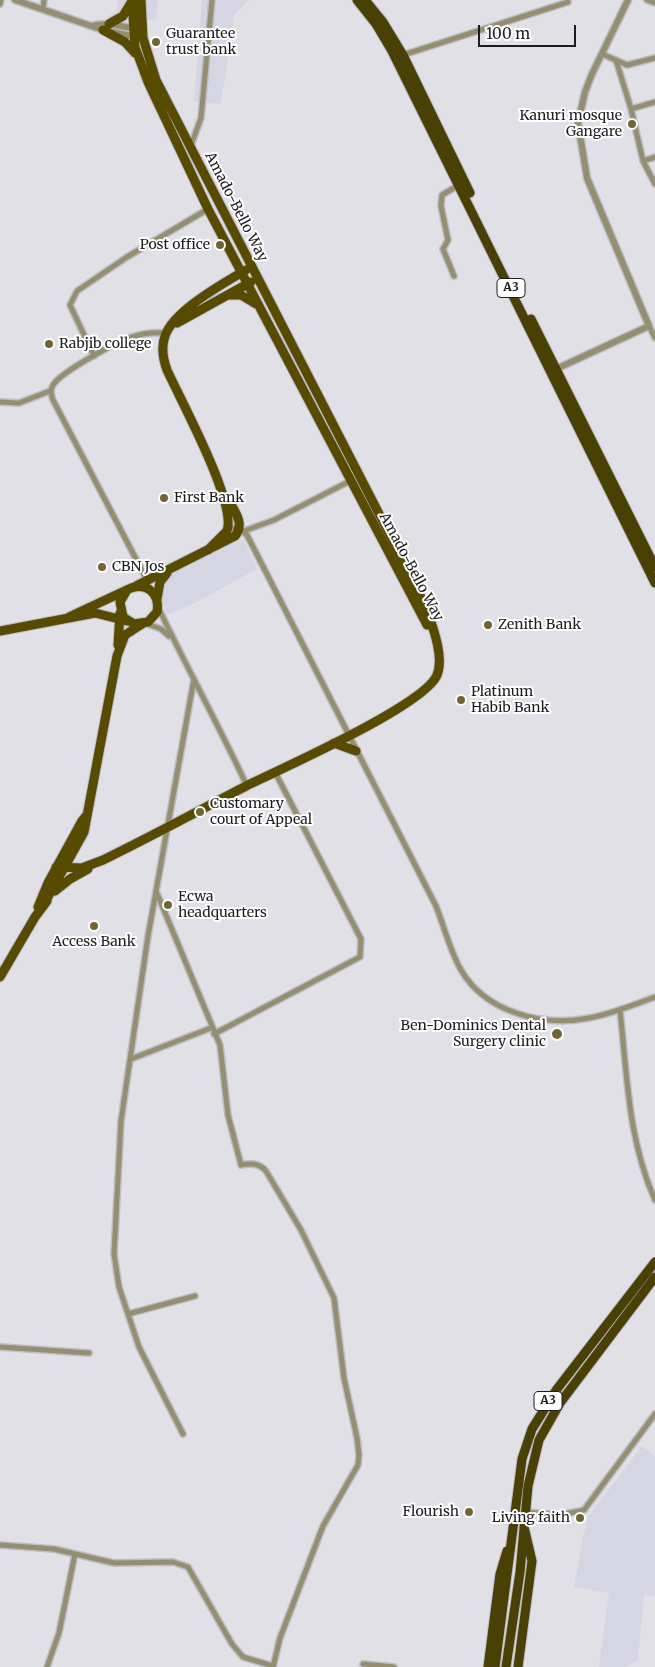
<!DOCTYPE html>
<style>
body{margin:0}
#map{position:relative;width:655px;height:1667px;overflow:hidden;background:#e1e0e7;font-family:Merriweather,serif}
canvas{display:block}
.scale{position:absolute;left:478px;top:25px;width:98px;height:22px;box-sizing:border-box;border:2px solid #1c1c1f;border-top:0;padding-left:6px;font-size:15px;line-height:18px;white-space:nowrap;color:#1c1c1f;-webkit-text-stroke:4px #fff;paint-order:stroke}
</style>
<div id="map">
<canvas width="655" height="1667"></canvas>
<div class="scale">100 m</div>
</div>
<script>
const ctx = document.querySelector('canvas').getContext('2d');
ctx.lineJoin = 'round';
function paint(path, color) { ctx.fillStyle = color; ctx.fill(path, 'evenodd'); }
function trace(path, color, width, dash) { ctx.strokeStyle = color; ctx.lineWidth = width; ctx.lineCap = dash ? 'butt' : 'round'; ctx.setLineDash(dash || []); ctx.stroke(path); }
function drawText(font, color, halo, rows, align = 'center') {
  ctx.font = font + ' Merriweather,serif'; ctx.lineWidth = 4; ctx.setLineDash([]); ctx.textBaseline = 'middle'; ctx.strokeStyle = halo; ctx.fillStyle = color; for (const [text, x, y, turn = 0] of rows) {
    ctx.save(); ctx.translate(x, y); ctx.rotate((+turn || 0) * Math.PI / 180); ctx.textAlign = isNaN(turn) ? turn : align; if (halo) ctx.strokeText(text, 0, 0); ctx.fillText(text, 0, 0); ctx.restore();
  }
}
const built = new Path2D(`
 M118,0H158L156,20L106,18L117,11Z
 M202,0H249L234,15L221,104L194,101Z
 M243,539L257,569L197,602L167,615L161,599L163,588L171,575Z
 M642,1446L655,1456V1596L644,1595L638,1660L625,1667H599L609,1593L574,1587L583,1537L588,1517Z`);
const minor = new Path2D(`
 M647,0L655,3
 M0,4L1,0
 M43,9L44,0
 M602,54L627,65L655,58
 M403,55L568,2
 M616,60L631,109L643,161L655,184
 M631,109L655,102
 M190,148L201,118L212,0
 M643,161L655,157
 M454,276L443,249L448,240L441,206L442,195L459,185
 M649,326L655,338
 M94,356L70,305L77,291L127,257L208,209
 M0,402L19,403L50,391
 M228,527L239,529L247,535L436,906C444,926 450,951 461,970C486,1013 544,1027 589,1018C612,1014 633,1005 655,997
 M244,531L274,520L352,480
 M148,582L53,400C51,395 50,390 53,385C61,372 116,342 132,337C143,333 154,332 166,333
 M159,609C187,668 219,726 247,786
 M145,623L161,629L169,636
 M156,891L220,1045L228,1115L241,1165C251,1163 259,1163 266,1171L301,1230L334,1298L344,1378L357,1438L359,1455L358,1465L323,1526L280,1638L273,1667
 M620,1010C627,1074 628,1140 655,1200
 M214,1034L360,957L361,939L275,772
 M131,1059L211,1028
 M128,1314L195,1296
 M0,1347L89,1353
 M183,1434L139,1347L119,1287L114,1254L121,1121L148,936L194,679
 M524,1512L561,1515L584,1510L655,1414
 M0,1545L54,1549L114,1563L173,1562L188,1567L232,1644L243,1657L273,1666
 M363,1664L394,1667
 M47,1667L59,1633L75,1554`);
const tertiary = new Path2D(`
 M15,0L103,30L137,37
 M95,25L109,24L137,29
 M556,369L649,326L587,178L578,123L585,92L592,74L628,0`);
const primary = new Path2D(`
 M132,0L135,47L148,82L208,209L427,625
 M109,24L123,16L132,1
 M103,30L125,42L135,53
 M230,295H241L256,304
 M177,323L251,282
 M208,550L227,531C237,503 181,401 167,370C163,359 161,347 165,336C173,311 224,283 246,270
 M136,586L235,536C245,524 235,512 229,501
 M157,599L160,582L167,573
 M69,617L131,588C148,582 160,595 157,612L148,622L134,624L123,617L120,602L127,590
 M0,631L95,613L127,621
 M118,645L120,613
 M334,743L356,751
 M56,867L82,868L103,860C152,836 200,810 248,785C283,768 425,705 437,675C447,651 423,601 412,578L156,80L143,38L141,0
 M55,891L70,879L88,869
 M44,904L84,832L117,656L125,635L142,624
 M38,907L48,883L82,821L87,815
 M0,977L35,917L47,901`);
const trunk = new Path2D(`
 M357,0L376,24L392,51L655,583
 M365,0L383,22L403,55L470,193
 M531,319L655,567
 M488,1667L500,1574L507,1551
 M495,1667L522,1459L532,1429L557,1389L655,1262
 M506,1667L520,1572L528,1486L539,1440L560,1403L655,1277
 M518,1667L532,1561L524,1527`);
const markers = [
 [156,42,5,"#6f6633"],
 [632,124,5,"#6f6633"],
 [220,245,5,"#6f6633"],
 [49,344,5,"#6f6633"],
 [164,498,5,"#6f6633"],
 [102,567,5,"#6f6633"],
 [488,625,5,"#6f6633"],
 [461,700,5,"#6f6633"],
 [200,812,5,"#6f6633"],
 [168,905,5,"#6f6633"],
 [94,926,5,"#6f6633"],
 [557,1034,6,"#6f6633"],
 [469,1512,5,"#6f6633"],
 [580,1518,5,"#6f6633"]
];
const shields = [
 [511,288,28],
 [548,1401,28]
];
const shieldNames = [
 ["A3",511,288],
 ["A3",548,1401]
];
const poiNames = [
 ["Guarantee",166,34],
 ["trust bank",166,50],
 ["Kanuri mosque",622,116,"right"],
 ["Gangare",622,132,"right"],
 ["Post office",210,245,"right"],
 ["Rabjib college",59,344],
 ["First Bank",174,498],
 ["CBN Jos",112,567],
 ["Zenith Bank",498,625],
 ["Platinum",471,692],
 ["Habib Bank",471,708],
 ["Customary",210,804],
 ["court of Appeal",210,820],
 ["Ecwa",178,897],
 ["headquarters",178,913],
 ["Access Bank",94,942,"center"],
 ["Ben-Dominics Dental",546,1026,"right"],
 ["Surgery clinic",546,1042,"right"],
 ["Flourish",459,1512,"right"],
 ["Living faith",570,1518,"right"]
];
const streetNames = [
 ["Amado-Bello Way",236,207,63],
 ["Amado-Bello Way",411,567,62]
];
paint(built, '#d6d5e3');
trace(minor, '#bebdc3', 8);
trace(tertiary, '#bebdc3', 9);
trace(primary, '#bebdc3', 11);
trace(trunk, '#bebdc3', 11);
trace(minor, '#948f70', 5);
trace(tertiary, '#948f70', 6);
trace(primary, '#564b01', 9);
trace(trunk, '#494005', 9);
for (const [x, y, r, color] of markers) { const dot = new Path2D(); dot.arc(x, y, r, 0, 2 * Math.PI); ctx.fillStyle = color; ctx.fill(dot); trace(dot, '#fff', 2); }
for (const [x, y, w] of shields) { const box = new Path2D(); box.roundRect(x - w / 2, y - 9.5, w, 19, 4); ctx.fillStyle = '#fff'; ctx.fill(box); trace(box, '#1c1c1f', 1); }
drawText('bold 12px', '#1c1c1f', null, shieldNames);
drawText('14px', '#1c1c1f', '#fff', poiNames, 'left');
drawText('14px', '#1c1c1f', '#fff', streetNames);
</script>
